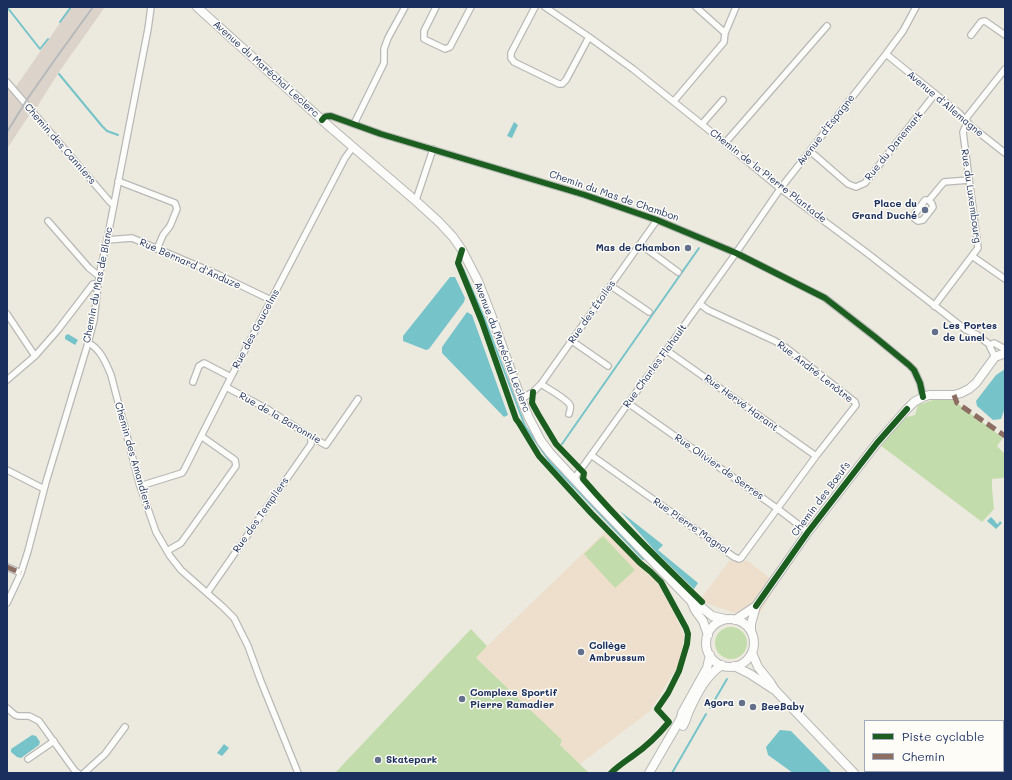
<!DOCTYPE html>
<meta charset="utf-8">
<style>
body{margin:0}
#map{position:relative;width:1012px;height:780px;overflow:hidden;background:#eceadf;font-family:Mali,sans-serif}
canvas{display:block}
.frame{position:absolute;inset:0;border:8px solid #1b2f5e;pointer-events:none}
.legend{position:absolute;left:864px;top:720px;width:140px;height:52px;box-sizing:border-box;background:#fdfcf7;border:1px solid #a3aaba;margin:0;padding:5px 7px;list-style:none;font-size:12px;color:#1b2f5e}
.legend li{display:flex;align-items:center;gap:8px;height:20px}
.legend b{width:20px;border:1px solid #a3aaba}
</style>
<div id="map">
<canvas width="1012" height="780"></canvas>
<div class="frame"></div>
<ul class="legend">
<li><b style="height:5px;background:#1b5e20"></b>Piste cyclable</li>
<li><b style="height:5px;background:#8d6e63"></b>Chemin</li>
</ul>
</div>
<script>
const ctx = document.querySelector('canvas').getContext('2d');
ctx.lineJoin = 'round';
function paint(path, color) { ctx.fillStyle = color; ctx.fill(path, 'evenodd'); }
function trace(path, color, width, dash) { ctx.strokeStyle = color; ctx.lineWidth = width; ctx.lineCap = dash ? 'butt' : 'round'; ctx.setLineDash(dash || []); ctx.stroke(path); }
function drawText(font, color, halo, rows, align = 'center') {
  ctx.font = font + ' Mali,sans-serif'; ctx.lineWidth = 3; ctx.setLineDash([]); ctx.textBaseline = 'middle'; ctx.strokeStyle = halo; ctx.fillStyle = color; for (const [text, x, y, turn = 0] of rows) {
    ctx.save(); ctx.translate(x, y); ctx.rotate((+turn || 0) * Math.PI / 180); ctx.textAlign = isNaN(turn) ? turn : align; if (halo) ctx.strokeText(text, 0, 0); ctx.fillText(text, 0, 0); ctx.restore();
  }
}
const built = new Path2D(`
 M607,530L639,566L656,580L674,613L684,635L679,664L650,711L580,764L560,745L562,740L476,658L487,646Z
 M730,560L739,563L747,560L777,584L756,620L699,601Z`);
const industrial = new Path2D(`
 M71,7H105L59,72L37,107L30,114L7,149V89L17,85Z`);
const green = new Path2D(`
 M933,400H953L1003,438L997,446L1005,454V476L1003,478L992,479V488L994,509L982,522L880,445L903,418L915,415L918,405Z
 M603,536L635,570L615,588L584,554Z
 M715 643a16 16 0 1 1 32 0a16 16 0 1 1-32 0Z
 M471,629L487,646L476,658L562,740L560,745L589,773H335Z`);
const water = new Path2D(`
 M514,122L518,125L512,138L507,136Z
 M450,277H455L465,298L464,302L429,349L426,350L403,341V336Z
 M467,312L472,315L508,415L504,417L442,353V347Z
 M68,334L78,340L75,345L65,339V336Z
 M1005,369V408L1001,419L993,420L977,406L976,401L996,375Z
 M620,511L663,545L658,550L698,583L694,589L656,552Z
 M991,517L995,521L996,523L998,524L1000,521L1002,523L996,529L987,521Z
 M780,730L791,731L832,773H793L768,755L766,747Z
 M32,735L36,736L40,742L39,745L21,758L17,757L11,752V749Z
 M224,744L229,748L222,756L217,753Z`);
const stream = new Path2D(`
 M7,7L40,49L48,39
 M60,22L71,7
 M59,74L102,126L107,131L118,135
 M463,269L485,320L525,426L550,462L643,559
 M562,444L699,248
 M710,708L727,679
 M672,773L706,714`);
const street = new Path2D(`
 M436,7L424,31V39L445,49L450,47L471,7
 M535,7L511,53V58L514,62L559,84H562L566,80L589,37
 M545,7L589,37L633,69L725,143L777,186L867,253L966,330L976,334L990,345V347L995,357
 M725,33L736,7
 M971,35L981,22L985,21L1005,35
 M886,54L959,113L972,127L1005,153
 M7,82L110,202L114,205
 M674,101L724,42L725,33L696,7
 M322,120C325,116 326,116 331,116L381,134L585,195L657,220L736,253L825,298L875,337L909,365L914,370L920,383L923,397
 M354,124L384,63V49L388,38L405,7
 M702,124L723,100
 M725,143L827,26
 M810,151L848,184L856,187L865,183L935,94
 M118,181L175,203L177,209L170,226L163,235L157,249
 M414,200L417,197L433,149
 M929,200L932,204L933,207L923,220L918,221L914,218V215L925,200H929L944,182L969,180
 M48,221L89,268L99,276
 M107,240L132,238L219,275L271,300
 M640,244L678,272
 M972,256L1005,279
 M611,286L649,312
 M934,306L978,248L963,132L966,125L967,117L1005,69
 M7,314L35,356
 M572,341L608,366
 M88,343C100,348 106,363 111,375L140,486L156,532L170,556L181,570L223,607L234,618L248,646L260,679L298,773
 M990,345L994,343L1005,349
 M666,350L816,456
 M7,380L35,356L57,331L93,284L97,285
 M193,382L199,366L204,363L231,377
 M541,384C547,388 567,399 570,405C571,407 570,411 569,414
 M226,387L269,410L311,437L326,445L358,399
 M521,399L533,392L541,384L657,220
 M628,403L778,509L808,532
 M591,455L734,557L739,559L741,558L816,456L856,405L855,402L785,347L775,341L708,310L700,304
 M7,470L44,489
 M574,479L736,253L780,189L886,54L903,31L916,7
 M140,486L182,473L184,470L231,377L345,158L353,147
 M167,551L181,543L236,466L235,460L201,436
 M7,567L21,573
 M207,593L311,444V437
 M7,603L21,573L28,551L46,482L88,343L94,320L99,276L107,240L148,29L151,7
 M7,708L15,715L18,716H29L39,721L75,771L78,773
 M28,759L54,741
 M84,773L105,754L125,727`);
const secondary = new Path2D(`
 M197,7L331,128L417,202L439,222L453,237L462,250L478,281L492,317L521,399L529,418L541,441L550,453L588,494L691,601L699,605L712,616L725,619
 M691,601L695,610L703,621L708,635
 M706 643a24 24 0 1 1 48 0a24 24 0 1 1-48 0Z
 M735,620L756,606
 M751,631V624L756,606L768,589L808,532L877,443L907,409L914,402L923,397L929,395H954L961,393L969,389L976,383L995,357L1005,353
 M752,653L758,667L770,682L775,690L854,773
 M734,666L750,674L773,689
 M683,726C686,721 687,716 689,711C697,694 706,675 722,665
 M649,773L681,718L682,713L707,668L710,655`);
const rail = new Path2D(`
 M7,132L28,98L56,58L93,7`);
const quiet = new Path2D(`
 M954,395L957,403L1005,436
 M7,567L21,573`);
const cycleway = new Path2D(`
 M322,120C325,116 326,116 331,116L381,134L585,195L657,220L736,253L825,298L875,337L909,365L914,370L920,383L923,397
 M462,250L458,263L482,322L516,419L519,423L539,456L591,513L640,563L651,572L661,582L686,628L688,634L687,644L679,671L668,693L657,709L669,722C659,734 647,746 634,755C626,761 618,766 611,773
 M533,392L532,403L538,414L556,444L584,473L583,479C620,522 661,562 702,602
 M756,606L808,532L877,443L907,409`);
const markers = [
 [925,210,4,"#64708b"],
 [688,248,4,"#64708b"],
 [935,332,4,"#64708b"],
 [581,652,4,"#64708b"],
 [462,699,4,"#64708b"],
 [742,703,4,"#64708b"],
 [753,707,4,"#64708b"],
 [378,760,4,"#64708b"]
];
const streetNames = [
 ["Avenue du Maréchal Leclerc",266,69,42],
 ["Avenue d'Allemagne",945,104,40],
 ["Avenue d'Espagne",826,130,-52],
 ["Chemin des Canniers",60,144,49],
 ["Rue du Danemark",894,146,-51],
 ["Chemin de la Pierre Plantade",768,176,38],
 ["Chemin du Mas de Chambon",614,196,19],
 ["Rue du Luxembourg",971,196,82],
 ["Rue Bernard d'Anduze",190,264,24],
 ["Chemin du Mas de Blanc",98,285,-79],
 ["Rue des Étoiles",592,312,-55],
 ["Rue des Gaucelms",256,329,-62],
 ["Avenue du Maréchal Leclerc",502,347,69],
 ["Rue Charles Flahault",655,366,-54],
 ["Rue André Lenôtre",815,372,38],
 ["Rue Hervé Harant",741,403,36],
 ["Rue de la Baronnie",280,418,30],
 ["Chemin des Amandiers",133,456,74],
 ["Rue Olivier de Serres",719,467,35],
 ["Chemin des Bœufs",821,499,-53],
 ["Rue des Templiers",261,515,-55],
 ["Rue Pierre Magnol",691,526,35]
];
const poiNames = [
 ["Place du",917,204,"right"],
 ["Grand Duché",917,216,"right"],
 ["Mas de Chambon",680,248,"right"],
 ["Les Portes",943,326],
 ["de Lunel",943,338],
 ["Collège",589,646],
 ["Ambrussum",589,658],
 ["Complexe Sportif",470,693],
 ["Pierre Ramadier",470,705],
 ["Agora",734,703,"right"],
 ["BeeBaby",761,707],
 ["Skatepark",386,760]
];
paint(built, '#eedfcc');
paint(industrial, '#dcd4ca');
paint(green, '#c3dcab');
paint(water, '#76c3c9');
trace(stream, '#76c3c9', 2);
trace(street, '#b8b8b6', 8);
trace(secondary, '#b8b8b6', 10);
trace(street, '#fcfcfa', 5.5);
trace(secondary, '#fcfcfa', 8);
trace(rail, '#b6b9bc', 2);
trace(quiet, '#8d6e63', 5, [10, 5]);
trace(cycleway, '#1b5e20', 6);
for (const [x, y, r, color] of markers) { const dot = new Path2D(); dot.arc(x, y, r, 0, 2 * Math.PI); ctx.fillStyle = color; ctx.fill(dot); trace(dot, '#fdfcf7', 1.5); }
drawText('10px', '#1b2f5e', '#fdfcf7', streetNames);
drawText('bold 10px', '#1b2f5e', '#fdfcf7', poiNames, 'left');
</script>
